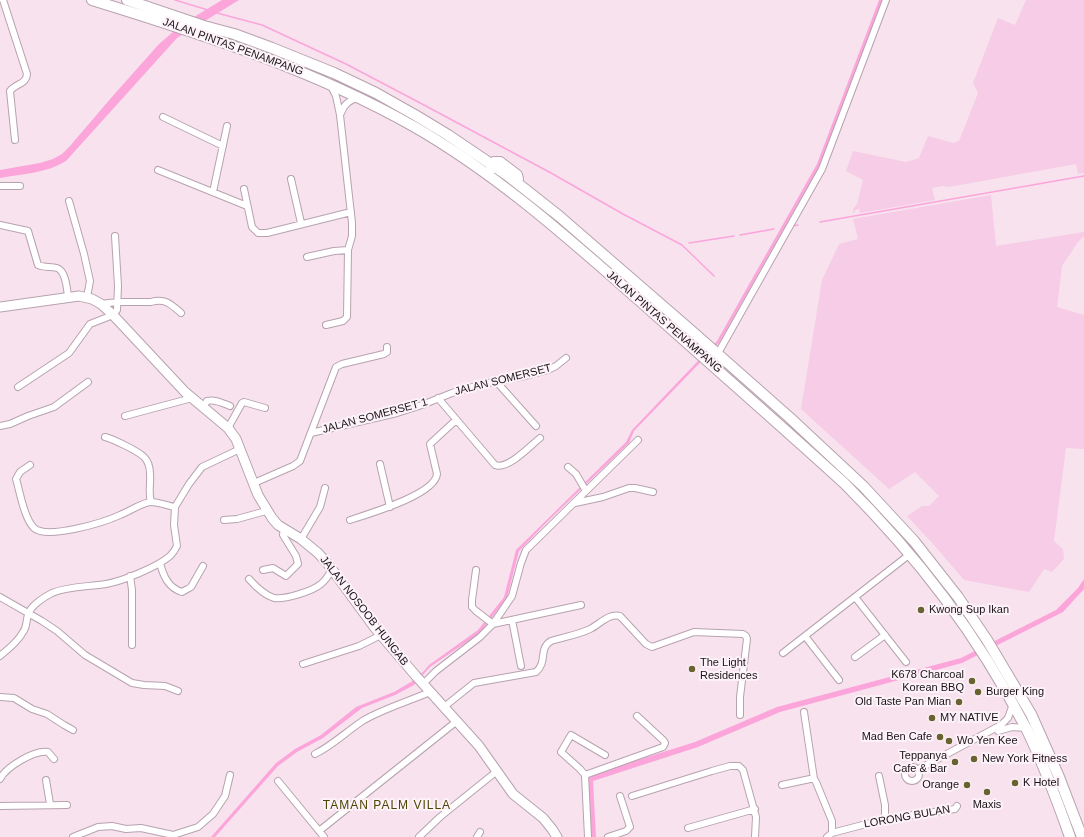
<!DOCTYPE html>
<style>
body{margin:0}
canvas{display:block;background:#f7e2ee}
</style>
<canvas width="1084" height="837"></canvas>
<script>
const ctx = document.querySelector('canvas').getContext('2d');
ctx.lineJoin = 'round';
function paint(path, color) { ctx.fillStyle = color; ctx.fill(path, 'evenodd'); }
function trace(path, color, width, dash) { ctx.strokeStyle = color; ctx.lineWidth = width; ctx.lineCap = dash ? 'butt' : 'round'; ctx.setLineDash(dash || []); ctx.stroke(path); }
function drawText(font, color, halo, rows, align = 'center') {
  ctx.font = font + ' Arial,sans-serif'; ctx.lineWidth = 4; ctx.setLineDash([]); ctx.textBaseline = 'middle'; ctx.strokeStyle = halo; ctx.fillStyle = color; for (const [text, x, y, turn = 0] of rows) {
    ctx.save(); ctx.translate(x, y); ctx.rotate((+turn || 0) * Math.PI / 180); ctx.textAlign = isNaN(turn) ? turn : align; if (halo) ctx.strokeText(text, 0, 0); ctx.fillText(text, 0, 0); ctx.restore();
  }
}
const green = new Path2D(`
 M1026,0H1084V173L1078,174L1076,164L949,187L943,186L932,188L935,200L860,213L859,209L855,210V212L853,213V209L857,204L863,180L846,171L853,151L906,162L919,158L928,136L953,143L959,141L978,93L973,83L998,18L1015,25Z
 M991,195L996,246L1084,232V236L1078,242L1062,266L1057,307L1084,315V449L1066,448L1054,541L1063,549L1064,559L1052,572L1044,569L1029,592L964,580L934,545L907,516L922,506H929L939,496L915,472L889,489L801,409L822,280L839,244L858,239L853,219Z`);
const water = new Path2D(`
 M222,0H239L177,38L66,161C47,173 23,174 0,178V170L40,163L53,159L62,154L70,146L111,98L159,44L173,32L194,17Z
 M879,0H883L819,167L719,343L634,431L629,443L547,522L519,551L507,598L480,633L430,667L414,685L395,695L362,708L323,738L297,752L278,766L215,837H211L276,763L295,749L321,735L356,707L394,692L411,682L424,671L429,665L478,630L504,597L516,550L626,442L632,430L717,341L817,164Z
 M1084,579V589L1063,612L962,663L780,712L698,747L593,781L596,837H591L587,776L695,742L777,707L961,658L1056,610L1078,588Z`);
const stream = new Path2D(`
 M175,0L208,10
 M217,13L262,25L346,64L424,105L551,173L623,214L682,245L714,276
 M820,222L1084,176
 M792,226L798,225
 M740,235L774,229
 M689,243L734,236`);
const minor = new Path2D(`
 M3,0L27,74C26,85 16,83 10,91L15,140
 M341,113C344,104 349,101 358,97
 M163,117L223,146
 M158,170L247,206
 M291,179L301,223
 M0,186H20
 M244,189L252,227L258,233H267L351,212
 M213,192L227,126
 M69,201L84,254L90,281L87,297
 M0,225L28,231L38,265C44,268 51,266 57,268C66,271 67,289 68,297
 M307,257L334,251L348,250
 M101,304L117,302H151C165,298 171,304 181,313
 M326,325L343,321L347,317L348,250L352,236V223L340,115L336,96L331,86
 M717,355L822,169L886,0
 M495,380L536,426
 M18,387L69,353L90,324L113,315L117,310L118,286L115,236
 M438,398L495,465C508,470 530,446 540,438
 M203,407L207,401C215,399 222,403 230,406
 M125,416L192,398
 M0,426L10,424L28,416L54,407L88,382
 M228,428L242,403L244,402L265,408
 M311,433L397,413L422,405L452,393L483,384L525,376L548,370L556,366L566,358
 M105,437C113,439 138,451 144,457C148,461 150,468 150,474C151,484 148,492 151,502
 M380,464L390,507
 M30,465L20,472L16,479C20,492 24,518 34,528C47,540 105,522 120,515C128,512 143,502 151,502C159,502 168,506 175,507
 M568,467L576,474L586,491
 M254,483L293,466L300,461L336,367L342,364L384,354L387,352V347
 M575,503L603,497L629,488H635L653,492
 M224,520L237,519L266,511
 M350,520C368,514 435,495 437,474L430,444L456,420
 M301,539L320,507L325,488
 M160,563C163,575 168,588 182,592L191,587L203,566
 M263,570L273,568L286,576L298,564L296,556L283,535L284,529
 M476,570L472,600V607L476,611L493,624L581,605
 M130,576L132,590V645
 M249,579C256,587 264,595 274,598C284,600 313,591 321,584C326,580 329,575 332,569
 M0,597L42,621L57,631L85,655L132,683L144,685L165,686L178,691
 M855,597L906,662
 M512,620L521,666
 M805,636L839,680
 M783,653L905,558
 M0,656C8,649 18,642 23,632C27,627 26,621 28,615C30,606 44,597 52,593C69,586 88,587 106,584C123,581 157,567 170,556C173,553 175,550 177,546L174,525L175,507L189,484L202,467L240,449
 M855,657L885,635
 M303,664L359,646L381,635
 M423,684L436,671L480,637L493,624L512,596L521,563L526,550L638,440
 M0,697L14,698L32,709L47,714L64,725L73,730
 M444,707L474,683L536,672C548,661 538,649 551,641C563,637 578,635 590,629C600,624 609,613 620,616L646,644L652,647L694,632L743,634L746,636L747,639L740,697V715
 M804,712L814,779
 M998,731L1012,727L1026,728
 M315,754C333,745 347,731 364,720C383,709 409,701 430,692
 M905 774a7 7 0 1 1 14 0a7 7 0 1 1-14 0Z
 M917,770L1001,725L1008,718L1013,704
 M585,775L663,747L665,743L664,741L637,716
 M879,776L885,805V819
 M0,779C6,767 34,750 48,752L54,759
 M46,780L50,804
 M278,781L324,837
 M782,785L810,779H814L816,782L832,821V833
 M632,796L712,771L730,766H739L743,770L756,817L755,837
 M0,806L67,805
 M688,828L755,809
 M319,831L457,721
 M73,837L98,827L112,826L126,829L141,828L173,835L198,827L213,814L225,796L230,775
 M419,837L440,817L497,771
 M477,837L480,832
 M588,837L585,775L580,769L561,752L571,735L605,755
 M608,837L626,831L630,827L620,796
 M827,837L832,833L885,819L955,809L957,806`);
const secondary = new Path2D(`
 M0,307L79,296L92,299L101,304L113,315L185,392L228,428L236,439L258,495L272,518L278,525L301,539L318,553L328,564L375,628L416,676L479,746L513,794L543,818L552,829L557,837`);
const primary = new Path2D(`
 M92,0C202,34 312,69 413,126C497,174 568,238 640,301C708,362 777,422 844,483C919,558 977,634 1026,728C1043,763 1057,800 1070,837
 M127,0L204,26L234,34L272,48L334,73L376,93L415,115L448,135L507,175L559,216L694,333L789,417L864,487L914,541L958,597L987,640L1031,714L1059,777L1082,837
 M491,169L494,162H500L517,175L518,179`);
const markers = [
 [921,610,4,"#68632f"],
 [692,669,4,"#68632f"],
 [972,681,4,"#68632f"],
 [978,692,4,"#68632f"],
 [959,702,4,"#68632f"],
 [932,718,4,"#68632f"],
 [940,737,4,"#68632f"],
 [949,741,4,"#68632f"],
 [974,759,4,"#68632f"],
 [955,762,4,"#68632f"],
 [1015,783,4,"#68632f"],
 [967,785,4,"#68632f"],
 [987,792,4,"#68632f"]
];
const streetNames = [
 ["JALAN PINTAS PENAMPANG",233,47,20],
 ["JALAN PINTAS PENAMPANG",664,322,41],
 ["JALAN SOMERSET",503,380,-14],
 ["JALAN SOMERSET 1",375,416,-15],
 ["JALAN NOSOOB HUNGAB",364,611,52],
 ["LORONG BULAN",907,817,-10]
];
const poiNames = [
 ["Kwong Sup Ikan",929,610],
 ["The Light",700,663],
 ["Residences",700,676],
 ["K678 Charcoal",964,675,"right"],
 ["Korean BBQ",964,688,"right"],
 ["Burger King",986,692],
 ["Old Taste Pan Mian",951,702,"right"],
 ["MY NATIVE",940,718],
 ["Mad Ben Cafe",932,737,"right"],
 ["Wo Yen Kee",957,741],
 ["Teppanya",947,756,"right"],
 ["Cafe & Bar",947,769,"right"],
 ["New York Fitness",982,759],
 ["K Hotel",1023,783],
 ["Orange",959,785,"right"],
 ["Maxis",987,805,"center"]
];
const neighbourhoodNames = [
 ["TAMAN PALM VILLA",387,806]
];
paint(green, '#f7cce6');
paint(water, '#fba5db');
trace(stream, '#fba5db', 1.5);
trace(minor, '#b7a3af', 8);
trace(secondary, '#b7a3af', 11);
trace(primary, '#b7a3af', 12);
trace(minor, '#fff', 6);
trace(secondary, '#fff', 9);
trace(primary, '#fff', 10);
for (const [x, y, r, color] of markers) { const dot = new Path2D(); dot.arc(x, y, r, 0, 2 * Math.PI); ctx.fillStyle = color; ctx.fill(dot); trace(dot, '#fef2f9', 1.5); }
drawText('11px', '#191317', '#fef2f9', streetNames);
drawText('11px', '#191317', '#fef2f9', poiNames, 'left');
ctx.letterSpacing = '1px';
drawText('12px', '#4c4502', '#fef2f9', neighbourhoodNames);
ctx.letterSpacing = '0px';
</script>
